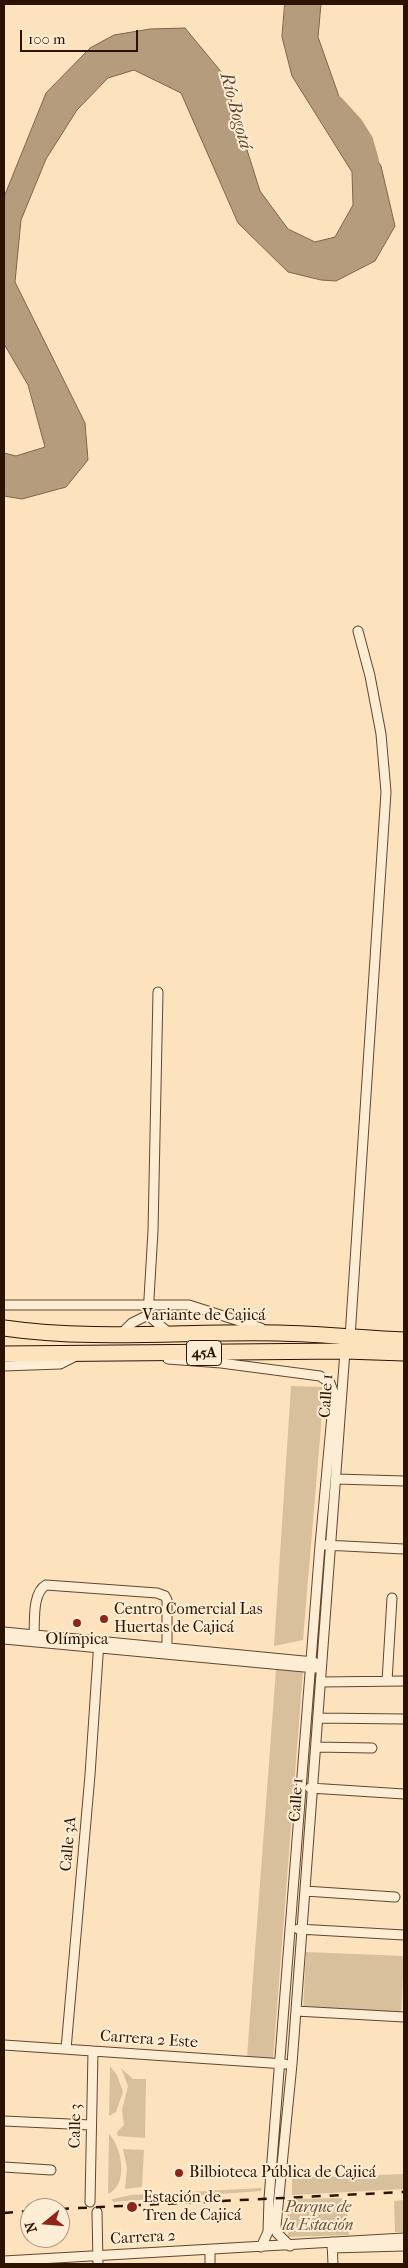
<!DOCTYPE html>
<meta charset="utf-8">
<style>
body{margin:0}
#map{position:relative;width:408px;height:2268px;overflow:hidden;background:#fce3bd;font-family:"IM FELL French Canon",serif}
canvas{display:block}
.frame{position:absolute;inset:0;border:5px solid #2c1300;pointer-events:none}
.north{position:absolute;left:20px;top:2198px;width:50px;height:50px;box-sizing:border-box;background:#fdedd4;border:1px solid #a9967f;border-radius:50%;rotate:253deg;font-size:14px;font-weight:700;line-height:20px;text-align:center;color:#2c1300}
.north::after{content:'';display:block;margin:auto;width:18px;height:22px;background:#8f2418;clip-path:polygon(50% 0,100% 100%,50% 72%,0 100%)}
.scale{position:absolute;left:20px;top:30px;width:118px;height:22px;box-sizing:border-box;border:2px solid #2c1300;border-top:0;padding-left:6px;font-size:15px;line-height:18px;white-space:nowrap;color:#2c1300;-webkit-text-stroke:4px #fdedd4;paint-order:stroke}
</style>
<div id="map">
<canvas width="408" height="2268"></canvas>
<div class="frame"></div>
<div class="north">N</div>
<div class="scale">100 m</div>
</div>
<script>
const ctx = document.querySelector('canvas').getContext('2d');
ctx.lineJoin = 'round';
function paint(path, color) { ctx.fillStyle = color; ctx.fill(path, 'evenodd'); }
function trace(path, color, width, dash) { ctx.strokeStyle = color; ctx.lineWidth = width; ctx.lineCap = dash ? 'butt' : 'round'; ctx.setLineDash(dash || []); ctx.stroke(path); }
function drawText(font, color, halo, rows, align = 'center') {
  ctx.font = font + ' "IM FELL French Canon",serif'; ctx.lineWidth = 4; ctx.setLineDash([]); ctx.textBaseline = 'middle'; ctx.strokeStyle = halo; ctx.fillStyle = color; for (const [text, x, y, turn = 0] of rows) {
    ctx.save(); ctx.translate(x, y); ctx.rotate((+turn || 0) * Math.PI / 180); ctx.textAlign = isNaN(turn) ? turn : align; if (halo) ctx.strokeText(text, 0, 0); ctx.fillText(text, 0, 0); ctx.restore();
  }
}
const green = new Path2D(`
 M291,1386L322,1387L321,1426L303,1640L274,1646Z
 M276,1669L303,1671L273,2060L247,2057Z
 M306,1952L404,1956L401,2015L303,2009Z
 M110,2066L117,2075L123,2092L116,2112L109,2116Z
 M121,2068L133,2079H146L145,2138L118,2136L117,2132L124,2125L122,2110L128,2086Z
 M109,2134C122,2147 129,2185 108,2194Z
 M123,2149L144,2150L142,2187L125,2189L127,2168Z
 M404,2174V2189L292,2195V2178Z
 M262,2188L261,2191L113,2202L112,2199L131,2195Z
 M346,2198L349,2235L288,2237L287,2199Z
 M404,2200V2232H395L394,2201Z`);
const water = new Path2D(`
 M285,4H321L318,37L342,105L381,166L395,226L375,261L336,281L321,280L288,272L238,223L181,93L134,70L108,78L77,110L46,159L21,220L15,282L85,423L88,460L66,487L22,499L4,496V453L16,456L45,447L28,385L4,344V197L46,93L90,48L114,35L150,29L185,28L223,74L260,191L288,229L315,242L335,237L353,205L352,172L292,76L282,37Z`);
const river = new Path2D(`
 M337,103L356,124L366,140L372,161`);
const minor = new Path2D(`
 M4,1305H189L261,1328
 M148,1315L153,1231L158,992
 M148,1315L170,1334
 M121,1334L132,1323L148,1315
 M350,1337L386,792L381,734L370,676L358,631
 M168,1359L221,1363L320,1376L330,1383L334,1394L320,1545L269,2199L268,2232L261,2247
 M4,1366L60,1364L74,1357
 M336,1479L404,1481
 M325,1545L404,1549
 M4,1632L314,1662
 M34,1635C35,1621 32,1593 46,1585L157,1593L165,1596L167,1600V1648
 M4,1639L315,1668
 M387,1681L392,1598
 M321,1682L404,1681
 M318,1718L404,1719
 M316,1747L372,1748
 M310,1788L404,1794
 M305,1891L395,1897
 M298,1929L404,1935
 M296,2011L404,2017
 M4,2045L285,2064
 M66,2049L90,1775L99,1641
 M4,2121L91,2125
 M4,2167L51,2170
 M90,2202L93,2051
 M97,2212L98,2264
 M332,2242L333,2264
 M290,2246L277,2233L276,2226L292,2064L345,1351
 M332,2248L404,2246
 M210,2250V2264
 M4,2261L404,2238`);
const trunk = new Path2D(`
 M4,1328C94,1341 187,1331 278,1333C320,1334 362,1338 404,1340
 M4,1354L345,1351L404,1353`);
const rail = new Path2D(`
 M60,2209L404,2192
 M4,2213L30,2211`);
const markers = [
 [104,1619,5,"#8f2418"],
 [77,1623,5,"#8f2418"],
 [179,2173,5,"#8f2418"],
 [132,2207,6,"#8f2418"]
];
const shields = [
 [204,1353,35]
];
const shieldNames = [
 ["45A",204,1353]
];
const streetNames = [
 ["Variante de Cajicá",204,1316],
 ["Calle 1",327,1396,-86],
 ["Calle 1",297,1800,-86],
 ["Calle 3A",69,1844,-85],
 ["Carrera 2 Este",149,2040,4],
 ["Calle 3",76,2126,-89],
 ["Carrera 2",143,2238,-3]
];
const poiNames = [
 ["Centro Comercial Las",114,1610],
 ["Huertas de Cajicá",114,1628],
 ["Olímpica",77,1640,"center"],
 ["Bilbioteca Pública de Cajicá",189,2173],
 ["Estación de",143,2198],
 ["Tren de Cajicá",143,2216]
];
const parkNames = [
 ["Parque de",318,2208],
 ["la Estación",318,2226]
];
const waterNames = [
 ["Río Bogotá",235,111,75]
];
paint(green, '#d9c09d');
paint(water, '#b59c7d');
trace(water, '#7e654b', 1);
trace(river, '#b59c7d', 14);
trace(minor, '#60472f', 11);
trace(trunk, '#2c1300', 17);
trace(minor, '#fdedd4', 9);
trace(trunk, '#fce3bd', 15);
trace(rail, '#2c1300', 2.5, [9, 9]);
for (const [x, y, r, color] of markers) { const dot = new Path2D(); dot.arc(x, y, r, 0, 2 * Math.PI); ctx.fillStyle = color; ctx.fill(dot); trace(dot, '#fdedd4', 2); }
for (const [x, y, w] of shields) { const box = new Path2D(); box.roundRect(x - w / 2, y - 12.5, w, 25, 4); ctx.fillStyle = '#fdedd4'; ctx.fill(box); trace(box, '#2c1300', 1); }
drawText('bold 15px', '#2c1300', null, shieldNames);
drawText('16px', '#2c1300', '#fdedd4', streetNames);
drawText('16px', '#2c1300', '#fdedd4', poiNames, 'left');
drawText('italic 16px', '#695037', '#fdedd4', parkNames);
drawText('italic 18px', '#634a32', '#fdedd4', waterNames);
</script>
